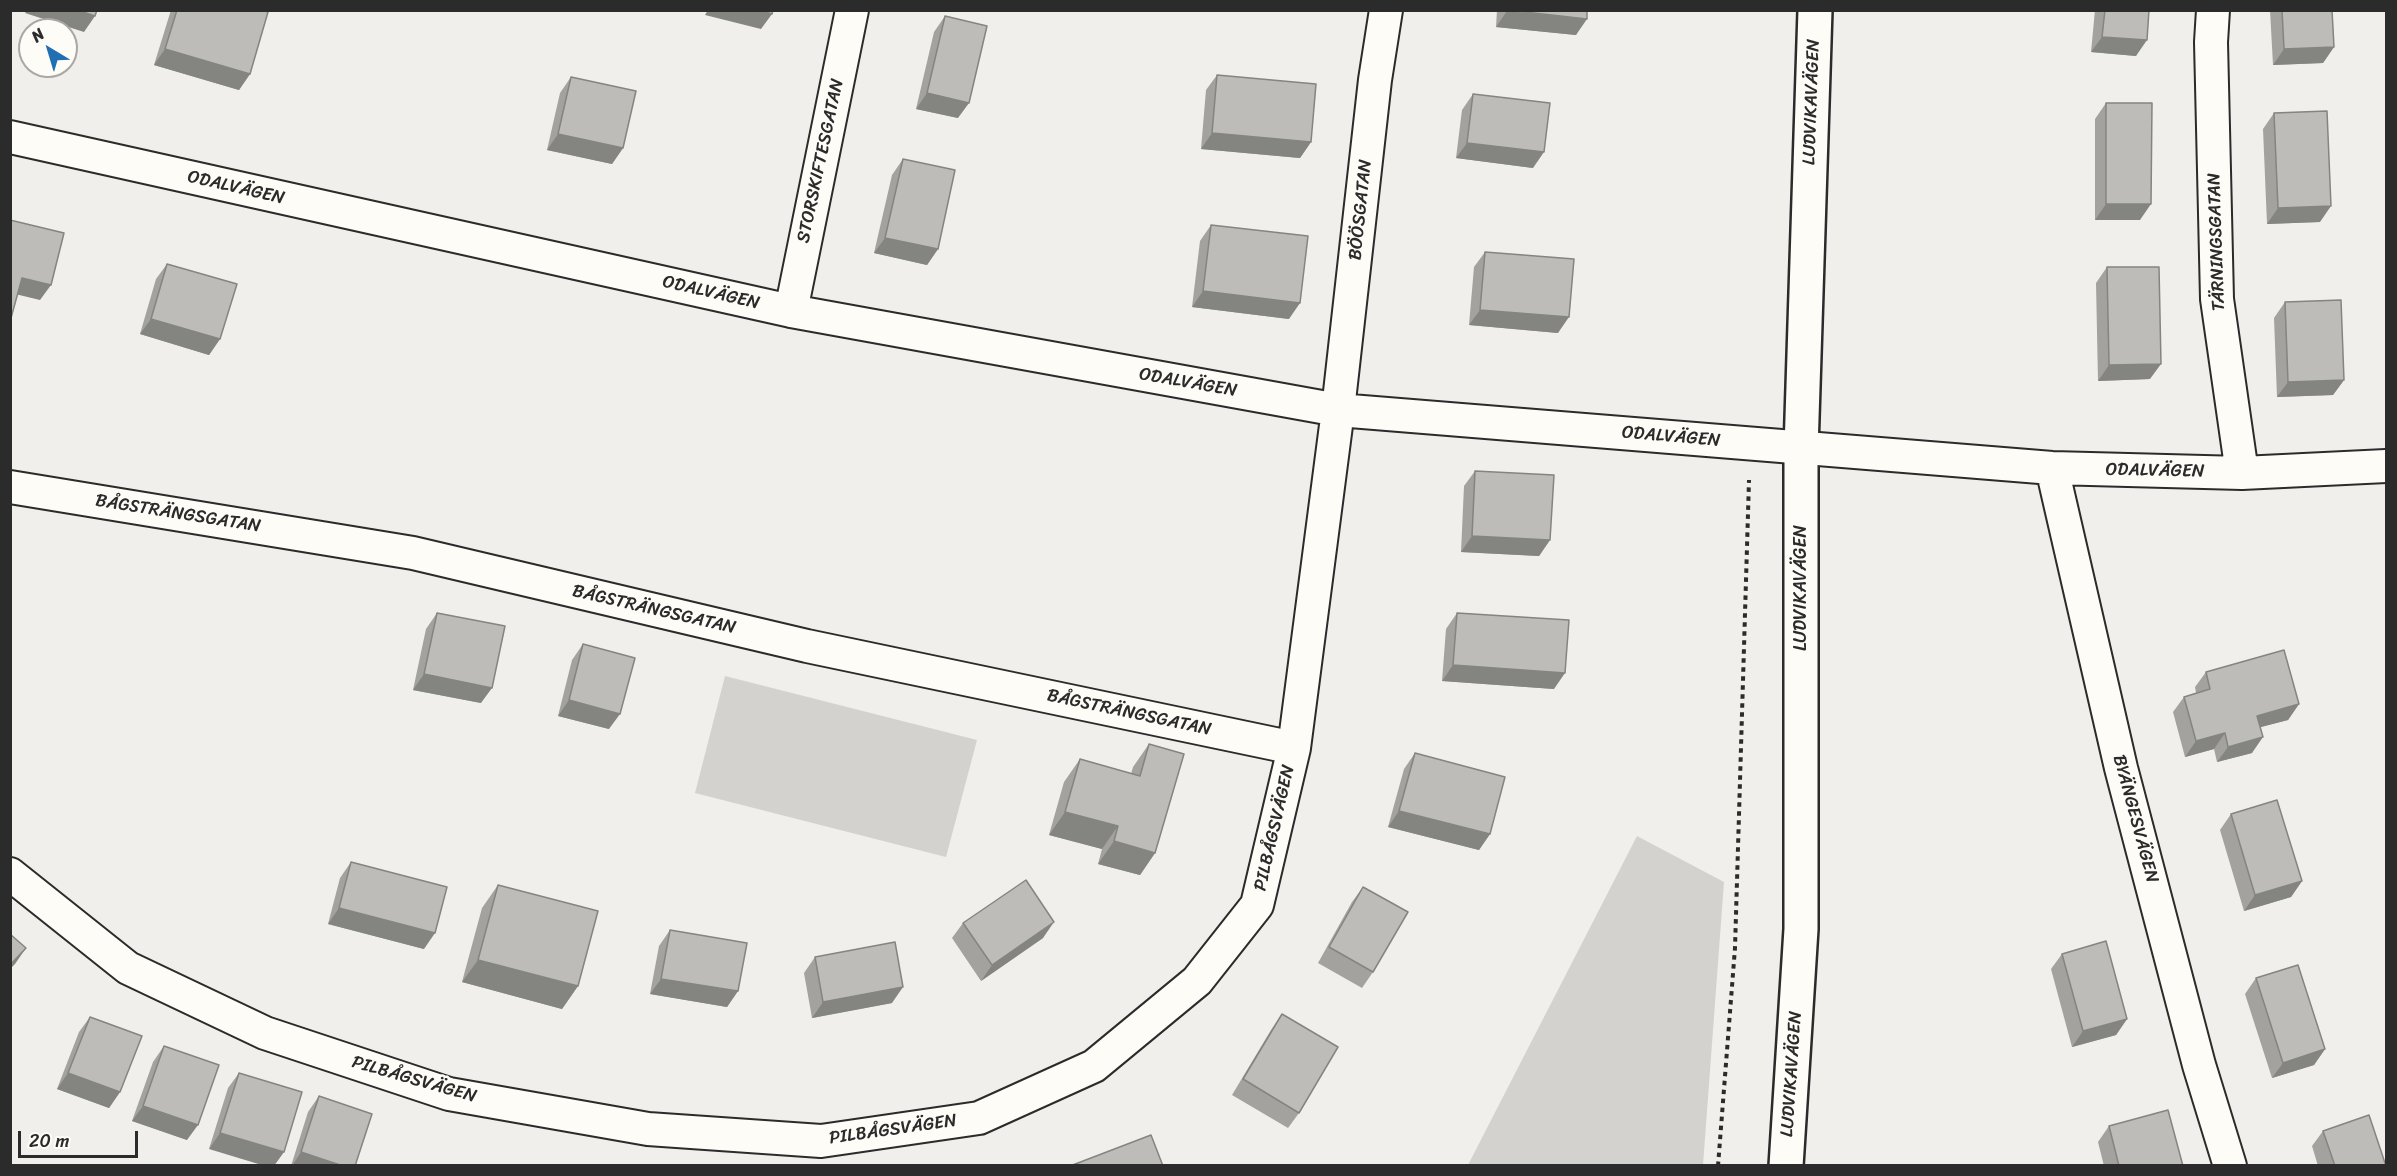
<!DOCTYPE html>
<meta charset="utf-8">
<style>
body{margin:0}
#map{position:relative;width:2397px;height:1176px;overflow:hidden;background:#f0efeb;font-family:Sriracha,sans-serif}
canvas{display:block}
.frame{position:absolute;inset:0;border:12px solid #2b2b2b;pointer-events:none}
.north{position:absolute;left:18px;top:18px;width:60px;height:60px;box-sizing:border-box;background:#fdfcf7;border:2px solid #a9a8a5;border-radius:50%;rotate:322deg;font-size:16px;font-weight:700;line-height:24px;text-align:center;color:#2b2b2b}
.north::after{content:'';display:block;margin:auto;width:21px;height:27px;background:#1f6fb2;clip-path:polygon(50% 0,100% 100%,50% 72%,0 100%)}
.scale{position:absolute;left:18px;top:1131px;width:120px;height:27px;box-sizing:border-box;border:3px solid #2b2b2b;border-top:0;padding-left:8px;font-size:18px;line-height:21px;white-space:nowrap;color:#2b2b2b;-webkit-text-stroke:4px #fdfcf7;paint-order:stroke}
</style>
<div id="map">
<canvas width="2397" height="1176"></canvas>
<div class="frame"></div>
<div class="north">N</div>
<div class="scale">20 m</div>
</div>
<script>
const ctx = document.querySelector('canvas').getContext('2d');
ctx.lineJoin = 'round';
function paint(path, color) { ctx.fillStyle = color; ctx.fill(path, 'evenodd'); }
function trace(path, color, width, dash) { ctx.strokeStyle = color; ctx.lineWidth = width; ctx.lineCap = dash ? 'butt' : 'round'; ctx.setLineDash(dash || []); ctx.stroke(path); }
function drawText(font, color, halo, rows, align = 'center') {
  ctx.font = font + ' Sriracha,sans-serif'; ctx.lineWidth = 5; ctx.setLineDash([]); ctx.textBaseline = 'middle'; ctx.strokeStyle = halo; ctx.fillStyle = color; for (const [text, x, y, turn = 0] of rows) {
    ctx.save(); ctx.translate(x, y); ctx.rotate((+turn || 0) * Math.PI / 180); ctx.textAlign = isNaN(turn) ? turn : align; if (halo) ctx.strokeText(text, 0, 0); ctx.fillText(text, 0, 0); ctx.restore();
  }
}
const green = new Path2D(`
 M725,676L977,740L946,857L695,793Z
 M1637,836L1724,882L1703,1165H1468Z`);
const path = new Path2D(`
 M1718,1166L1735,948L1749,480`);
const street = new Path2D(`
 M2213,10L2211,42L2217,299L2242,473
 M10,137L791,311L1338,410L2052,468L2242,473L2386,466
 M791,311L852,10
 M2052,468L2121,768L2199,1065L2230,1166
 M10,487L413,553L807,646L1294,748
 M10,874L128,968L265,1033L449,1094L648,1129L821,1141L979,1118L1094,1066L1197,981L1257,905L1294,748L1338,410L1375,80L1386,10`);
const secondary = new Path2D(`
 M1786,1166L1801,929V449L1815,10`);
const wall = new Path2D(`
 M171,10H262L250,74L239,90L154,65Z
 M1497,10H1587L1576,35L1496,27Z
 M2095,10H2149L2136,56L2091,52Z
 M2270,10H2332L2334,47L2323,63L2273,65Z
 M945,16L958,118L916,109L934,32Z
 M1217,75L1311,142L1300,158L1201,149L1206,90Z
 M571,77L623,148L612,164L547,150L560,93Z
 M1473,94L1533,168L1456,158L1462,110Z
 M2106,103L2140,220H2095V119Z
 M2274,113L2320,222L2267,224L2263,129Z
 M903,159L938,249L927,265L874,253L892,175Z
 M1211,225L1289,319L1192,307L1200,241Z
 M1485,252L1558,333L1469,325L1474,267Z
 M167,264L220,339L209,355L140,334L156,279Z
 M2107,267L2150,379L2098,381L2096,283Z
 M2285,302L2344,380L2333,395L2277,397L2274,318Z
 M1475,471L1550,540L1539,556L1461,552L1464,486Z
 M437,613L481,703L413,690L426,629Z
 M1457,613L1554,689L1442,681L1446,629Z
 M583,644L609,729L558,716L572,660Z
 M2206,672L2299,704L2288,720L2260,727L2252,753L2217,762L2214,749L2185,757L2173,712L2184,697L2196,693L2195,687Z
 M1149,744L1155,853L1140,875L1098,864L1102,849L1049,835L1064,782L1080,759L1131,774L1133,767Z
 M1415,753L1490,834L1479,850L1388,827L1404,769Z
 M2231,814L2302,881L2291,897L2244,911L2220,830Z
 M351,862L424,949L328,924L340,878Z
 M498,885L578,986L562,1009L462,982L482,908Z
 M1363,887L1373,972L1362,988L1318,963L1352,902Z
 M963,923L1043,938L981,981L952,938Z
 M670,930L738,991L727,1007L650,994L659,946Z
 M2062,954L2127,1019L2116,1035L2072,1047L2051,969Z
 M815,957L892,1003L812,1018L804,973Z
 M2256,978L2325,1049L2314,1065L2272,1078L2245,994Z
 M1282,1014L1299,1113L1288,1128L1232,1095L1271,1030Z
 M90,1017L120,1092L109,1108L57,1089L79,1032Z
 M164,1046L187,1140L132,1121L153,1062Z
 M239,1073L302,1092L209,1149L228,1088Z
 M319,1096L355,1166H291L308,1112Z
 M2109,1126L2183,1166H2104L2098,1142Z
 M2323,1131L2386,1166H2318L2312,1146Z`);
const shadedWall = new Path2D(`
 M27,10H77L95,16L84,32L25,13Z
 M708,10H759L772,14L761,29L705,15Z
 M1507,11L1587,19L1576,35L1496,27Z
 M2102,37L2147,40L2136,56L2091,52Z
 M2334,47L2323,63L2273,65L2284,49Z
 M165,49L250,74L239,90L154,65Z
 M927,93L969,103L958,118L916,109Z
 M1212,133L1311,142L1300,158L1201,149Z
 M558,134L623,148L612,164L547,150Z
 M1467,143L1544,152L1533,168L1456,158Z
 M2106,204H2151L2140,220H2095Z
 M2331,206L2320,222L2267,224L2278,208Z
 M885,238L938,249L927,265L874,253Z
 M22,278L51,285L40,300L11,293Z
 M1203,291L1300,303L1289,319L1192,307Z
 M1480,310L1569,317L1558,333L1469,325Z
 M151,319L220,339L209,355L140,334Z
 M2161,364L2150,379L2098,381L2109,365Z
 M2344,380L2333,395L2277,397L2288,382Z
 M1472,536L1550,540L1539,556L1461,552Z
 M1453,665L1565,673L1554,689L1442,681Z
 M424,674L492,688L481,703L413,690Z
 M569,700L620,714L609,729L558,716Z
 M2299,704L2288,720L2246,731L2257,716Z
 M2225,733L2214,749L2185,757L2196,741Z
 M2263,737L2252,753L2217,762L2228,747Z
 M1399,811L1490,834L1479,850L1388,827Z
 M1065,812L1118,826L1102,849L1049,835Z
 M1114,841L1155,853L1140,875L1098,864Z
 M2302,881L2291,897L2244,911L2255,895Z
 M339,908L435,933L424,949L328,924Z
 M1054,922L1043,938L981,981L992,965Z
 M26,948L15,964L10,969V965Z
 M478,960L578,986L562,1009L462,982Z
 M661,979L738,991L727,1007L650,994Z
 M903,987L892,1003L812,1018L823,1002Z
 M2127,1019L2116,1035L2072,1047L2083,1031Z
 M2325,1049L2314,1065L2272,1078L2283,1063Z
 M68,1073L120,1092L109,1108L57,1089Z
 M143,1106L198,1125L187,1140L132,1121Z
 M220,1133L284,1152L274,1166H265L209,1149Z
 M301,1152L343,1166H292Z`);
const building = new Path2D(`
 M77,10H97L95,16Z
 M177,10H262L268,12L250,74L165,49Z
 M759,10H773L772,14Z
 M1507,10H1587V19Z
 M2105,10H2149L2147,40L2102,37Z
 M2282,10H2332L2334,47L2284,49Z
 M945,16L987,26L969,103L927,93Z
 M1217,75L1316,84L1311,142L1212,133Z
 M571,77L636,91L623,148L558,134Z
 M1473,94L1550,103L1544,152L1467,143Z
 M2106,103H2152L2151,204H2106Z
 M2327,111L2331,206L2278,208L2274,113Z
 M903,159L955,170L938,249L885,238Z
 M10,220L64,233L51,285L22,278L11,318Z
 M1211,225L1308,236L1300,303L1203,291Z
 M1485,252L1574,259L1569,317L1480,310Z
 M167,264L237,284L220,339L151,319Z
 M2107,267H2159L2161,364L2109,365Z
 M2341,300L2344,380L2288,382L2285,302Z
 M1475,471L1554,475L1550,540L1472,536Z
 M437,613L505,626L492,688L424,674Z
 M1457,613L1569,620L1565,673L1453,665Z
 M583,644L635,658L620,714L569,700Z
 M2284,650L2299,704L2257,716L2263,737L2228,747L2225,733L2196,741L2184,697L2210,689L2206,672Z
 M1149,744L1184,754L1155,853L1114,841L1118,826L1065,812L1080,759L1140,776Z
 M1415,753L1505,777L1490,834L1399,811Z
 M2277,800L2302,881L2255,895L2231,814Z
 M351,862L447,887L435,933L339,908Z
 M1026,880L1054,922L992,965L963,923Z
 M498,885L598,911L578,986L478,960Z
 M1363,887L1408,912L1373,972L1329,947Z
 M670,930L747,943L738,991L661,979Z
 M10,934L26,948L10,965Z
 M2106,941L2127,1019L2083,1031L2062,954Z
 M895,942L903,987L823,1002L815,957Z
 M2298,965L2325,1049L2283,1063L2256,978Z
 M1282,1014L1338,1047L1299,1113L1243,1079Z
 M90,1017L142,1036L120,1092L68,1073Z
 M164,1046L219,1065L198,1125L143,1106Z
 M239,1073L302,1092L284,1152L220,1133Z
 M319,1096L372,1114L355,1166H343L301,1152Z
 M2168,1110L2183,1166H2119L2109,1126Z
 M2369,1115L2386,1166H2335L2323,1131Z
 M1151,1135L1163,1166H1070Z`);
const streetNames = [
 ["LUDVIKAVÄGEN",1812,102,-88],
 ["STORSKIFTESGATAN",821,161,-78],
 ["ODALVÄGEN",236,188,13],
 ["BÖÖSGATAN",1361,210,-84],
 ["TÄRNINGSGATAN",2217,242,-92],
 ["ODALVÄGEN",711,293,13],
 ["ODALVÄGEN",1188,383,10],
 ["ODALVÄGEN",1671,437,5],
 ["ODALVÄGEN",2155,471,1],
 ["BÅGSTRÄNGSGATAN",178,514,9],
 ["LUDVIKAVÄGEN",1801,588,-90],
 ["BÅGSTRÄNGSGATAN",654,610,13],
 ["BÅGSTRÄNGSGATAN",1129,713,12],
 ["BYÄNGESVÄGEN",2135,819,75],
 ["PILBÅGSVÄGEN",1275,828,-77],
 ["LUDVIKAVÄGEN",1792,1074,-86],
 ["PILBÅGSVÄGEN",414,1080,16],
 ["PILBÅGSVÄGEN",893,1130,-8]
];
paint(green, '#d3d2cf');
trace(street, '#2b2b2b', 36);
trace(secondary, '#2b2b2b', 38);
trace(path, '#2b2b2b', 4, [4.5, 4.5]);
trace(street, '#fdfcf7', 32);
trace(secondary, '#fdfcf7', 33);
paint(wall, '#a3a29e');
paint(shadedWall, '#848481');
paint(building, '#bdbcb8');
trace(building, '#848481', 1.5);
drawText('18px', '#2b2b2b', '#fdfcf7', streetNames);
</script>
